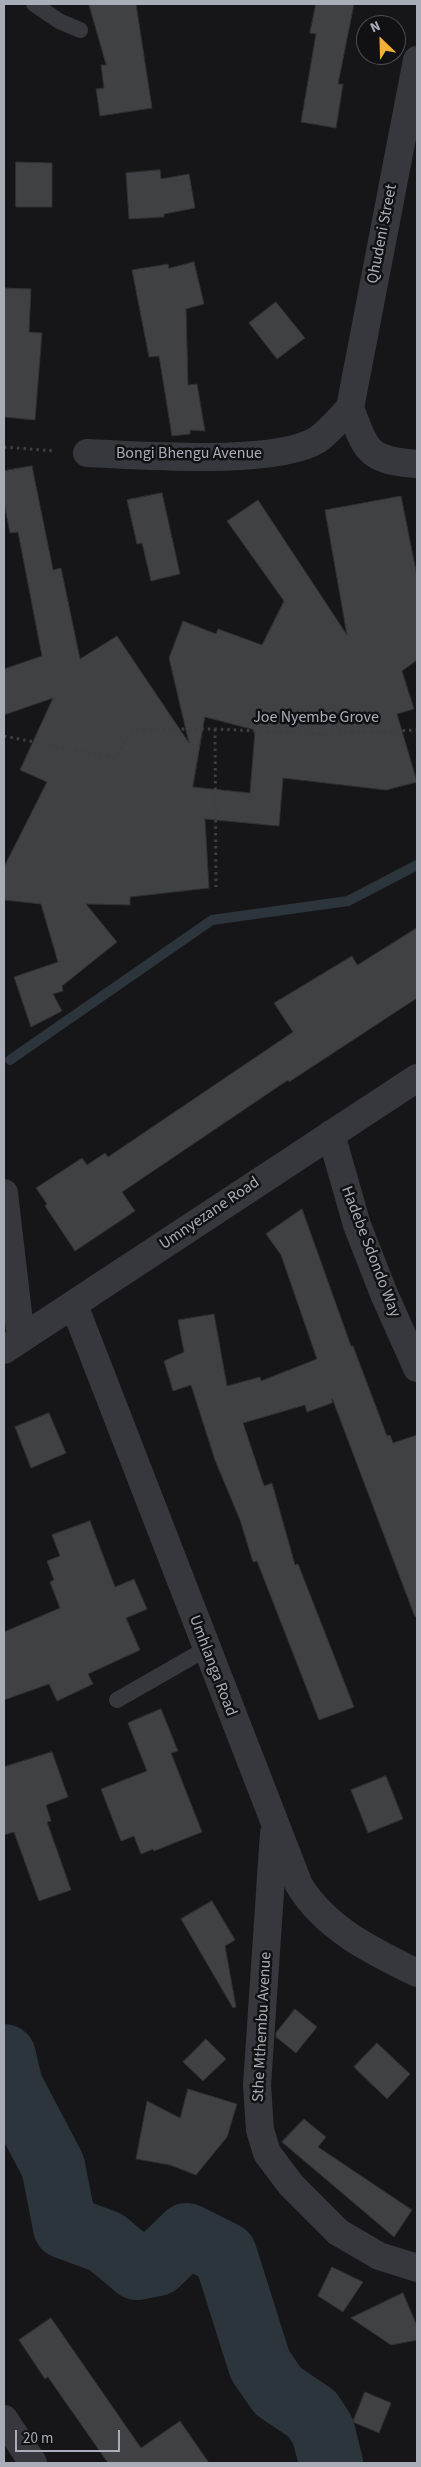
<!DOCTYPE html>
<style>
body{margin:0}
#map{position:relative;width:421px;height:2467px;overflow:hidden;background:#161618;font-family:"Source Sans 3",sans-serif}
canvas{display:block}
.frame{position:absolute;inset:0;border:5px solid #a8adb8;pointer-events:none}
.north{position:absolute;left:356px;top:15px;width:50px;height:50px;box-sizing:border-box;background:#111113;border:1px solid #4d4f55;border-radius:50%;rotate:336deg;font-size:14px;font-weight:700;line-height:20px;text-align:center;color:#a8adb8}
.north::after{content:'';display:block;margin:auto;width:18px;height:22px;background:#f2b134;clip-path:polygon(50% 0,100% 100%,50% 72%,0 100%)}
.scale{position:absolute;left:15px;top:2430px;width:105px;height:22px;box-sizing:border-box;border:2px solid #a8adb8;border-top:0;padding-left:6px;font-size:15px;line-height:18px;white-space:nowrap;color:#a8adb8;-webkit-text-stroke:4px #111113;paint-order:stroke}
</style>
<div id="map">
<canvas width="421" height="2467"></canvas>
<div class="frame"></div>
<div class="north">N</div>
<div class="scale">20 m</div>
</div>
<script>
const ctx = document.querySelector('canvas').getContext('2d');
ctx.lineJoin = 'round';
function trace(path, color, width, dash) { ctx.strokeStyle = color; ctx.lineWidth = width; ctx.lineCap = dash ? 'butt' : 'round'; ctx.setLineDash(dash || []); ctx.stroke(path); }
function paint(path, color) { ctx.fillStyle = color; ctx.fill(path, 'evenodd'); }
function drawText(font, color, halo, rows, align = 'center') {
  ctx.font = font + ' "Source Sans 3",sans-serif'; ctx.lineWidth = 5; ctx.setLineDash([]); ctx.textBaseline = 'middle'; ctx.strokeStyle = halo; ctx.fillStyle = color; for (const [text, x, y, turn = 0] of rows) {
    ctx.save(); ctx.translate(x, y); ctx.rotate((+turn || 0) * Math.PI / 180); ctx.textAlign = isNaN(turn) ? turn : align; if (halo) ctx.strokeText(text, 0, 0); ctx.fillText(text, 0, 0); ctx.restore();
  }
}
const stream = new Path2D(`
 M10,1060L212,920L348,901L417,865`);
const river = new Path2D(`
 M4,2056L11,2086L53,2166L65,2227L106,2242L137,2268L157,2264L187,2235L225,2254L260,2365L278,2391L312,2414L323,2431L331,2463`);
const building = new Path2D(`
 M89,4H136L152,108L100,116L96,89L104,88L101,65H106Z
 M316,4H354L338,84H343L336,128L301,122L316,34L310,33Z
 M16,162L52,163V207H16Z
 M160,170L161,179L189,174L195,208L164,214V217L129,219L126,173Z
 M194,262L204,304L186,309L188,385L197,384L205,431L190,430V434L172,436L159,356L149,357L132,270L168,264L169,268Z
 M4,288L31,289L29,332L42,333L35,420L4,417Z
 M276,302L305,338L277,359L249,323Z
 M32,466L53,570L61,568L80,659L117,636L189,743L169,658L183,621L216,634L218,629L262,645L284,601L227,521L258,500L347,635L325,510L401,496L417,576V660L402,671L414,709L397,714L417,782L386,790L283,778L279,826L205,819L209,888L130,897V905L86,904L117,942L62,986L63,991L53,994L62,1011L31,1027L14,977L58,962L41,904L4,900V867L47,782L20,770L53,698L4,715V669L42,656L18,532L10,533L4,503V471ZM205,717L255,730L250,793L193,787Z
 M162,493L180,574L151,581L142,543L137,544L127,500Z
 M417,928V998L289,1082L288,1080L128,1188L122,1192L135,1211L75,1251L45,1206L47,1204L36,1188L82,1158L87,1165L105,1153L108,1157L293,1032L274,1003L352,956L357,965Z
 M302,1209L351,1346H353L387,1436L390,1435L393,1443L417,1435V1616L415,1617L332,1398V1403L307,1412L305,1405L243,1423L264,1486L272,1483L295,1565L298,1564L354,1707L319,1720L257,1561L253,1562L240,1520L215,1460L191,1385L173,1391L164,1361L184,1352L178,1320L214,1314L227,1386L260,1377L261,1381L317,1359L281,1255L266,1234Z
 M49,1413L66,1453L31,1468L15,1427Z
 M90,1521L115,1587L134,1579L147,1609L126,1618L140,1650L88,1674L93,1684L57,1701L49,1684L4,1700V1632L60,1608L50,1582L54,1580L47,1561L60,1556L52,1535Z
 M161,1709L178,1751L171,1753L202,1832L154,1851L153,1849L141,1854L134,1836L121,1841L101,1789L147,1771L128,1723Z
 M52,1752L68,1797L46,1805L51,1821L47,1822L71,1890L39,1901L14,1832L4,1835V1767Z
 M386,1776L403,1819L368,1833L351,1790Z
 M212,1901L235,1940L225,1946L236,2007L233,2008L181,1919Z
 M295,2009L317,2027L296,2053L276,2037V2033Z
 M206,2039L226,2059L203,2081L183,2062Z
 M377,2043L410,2074L387,2099L354,2067Z
 M188,2089L237,2104L227,2137L196,2175L170,2165L136,2159L147,2101L180,2118Z
 M304,2119L326,2137L318,2147L412,2210L394,2237L282,2142Z
 M332,2267L363,2282L343,2312L318,2296Z
 M403,2293L417,2326V2340L391,2345L351,2318Z
 M51,2318L141,2448L180,2421L209,2463H108L48,2377L45,2379L19,2340Z
 M365,2392L391,2403L379,2433L353,2422Z`);
const path = new Path2D(`
 M4,447L55,451
 M215,729L216,887
 M4,736L115,758L126,739L136,729H215L323,734L417,730`);
const service = new Path2D(`
 M34,4L59,21L80,30
 M117,1700L206,1649`);
const minor = new Path2D(`
 M350,408L417,60
 M87,453C141,455 274,466 317,440C329,432 340,418 350,408C367,452 367,460 417,464
 M331,1134L357,1225L384,1294L417,1368
 M4,1193L21,1339
 M74,1305L299,1885C326,1929 372,1951 417,1973
 M4,1350L417,1078
 M274,1833L257,2085L260,2130L267,2153L291,2185L338,2232L379,2256L417,2268
 M4,2419L33,2463`);
const streetNames = [
 ["Qhudeni Street",383,234,-79],
 ["Bongi Bhengu Avenue",189,454],
 ["Joe Nyembe Grove",316,718],
 ["Umnyezane Road",210,1214,-34],
 ["Hadebe Sdondo Way",370,1252,69],
 ["Umhlanga Road",212,1666,69],
 ["Sthe Mthembu Avenue",263,2027,-87]
];
trace(stream, '#2c353c', 10);
trace(river, '#2c353c', 64);
paint(building, '#404145');
trace(building, '#303034', 1);
trace(path, '#3d3f44', 3, [2.5, 4]);
trace(service, '#37383d', 16);
trace(minor, '#37383d', 28);
drawText('16px', '#a8adb8', '#111113', streetNames);
</script>
